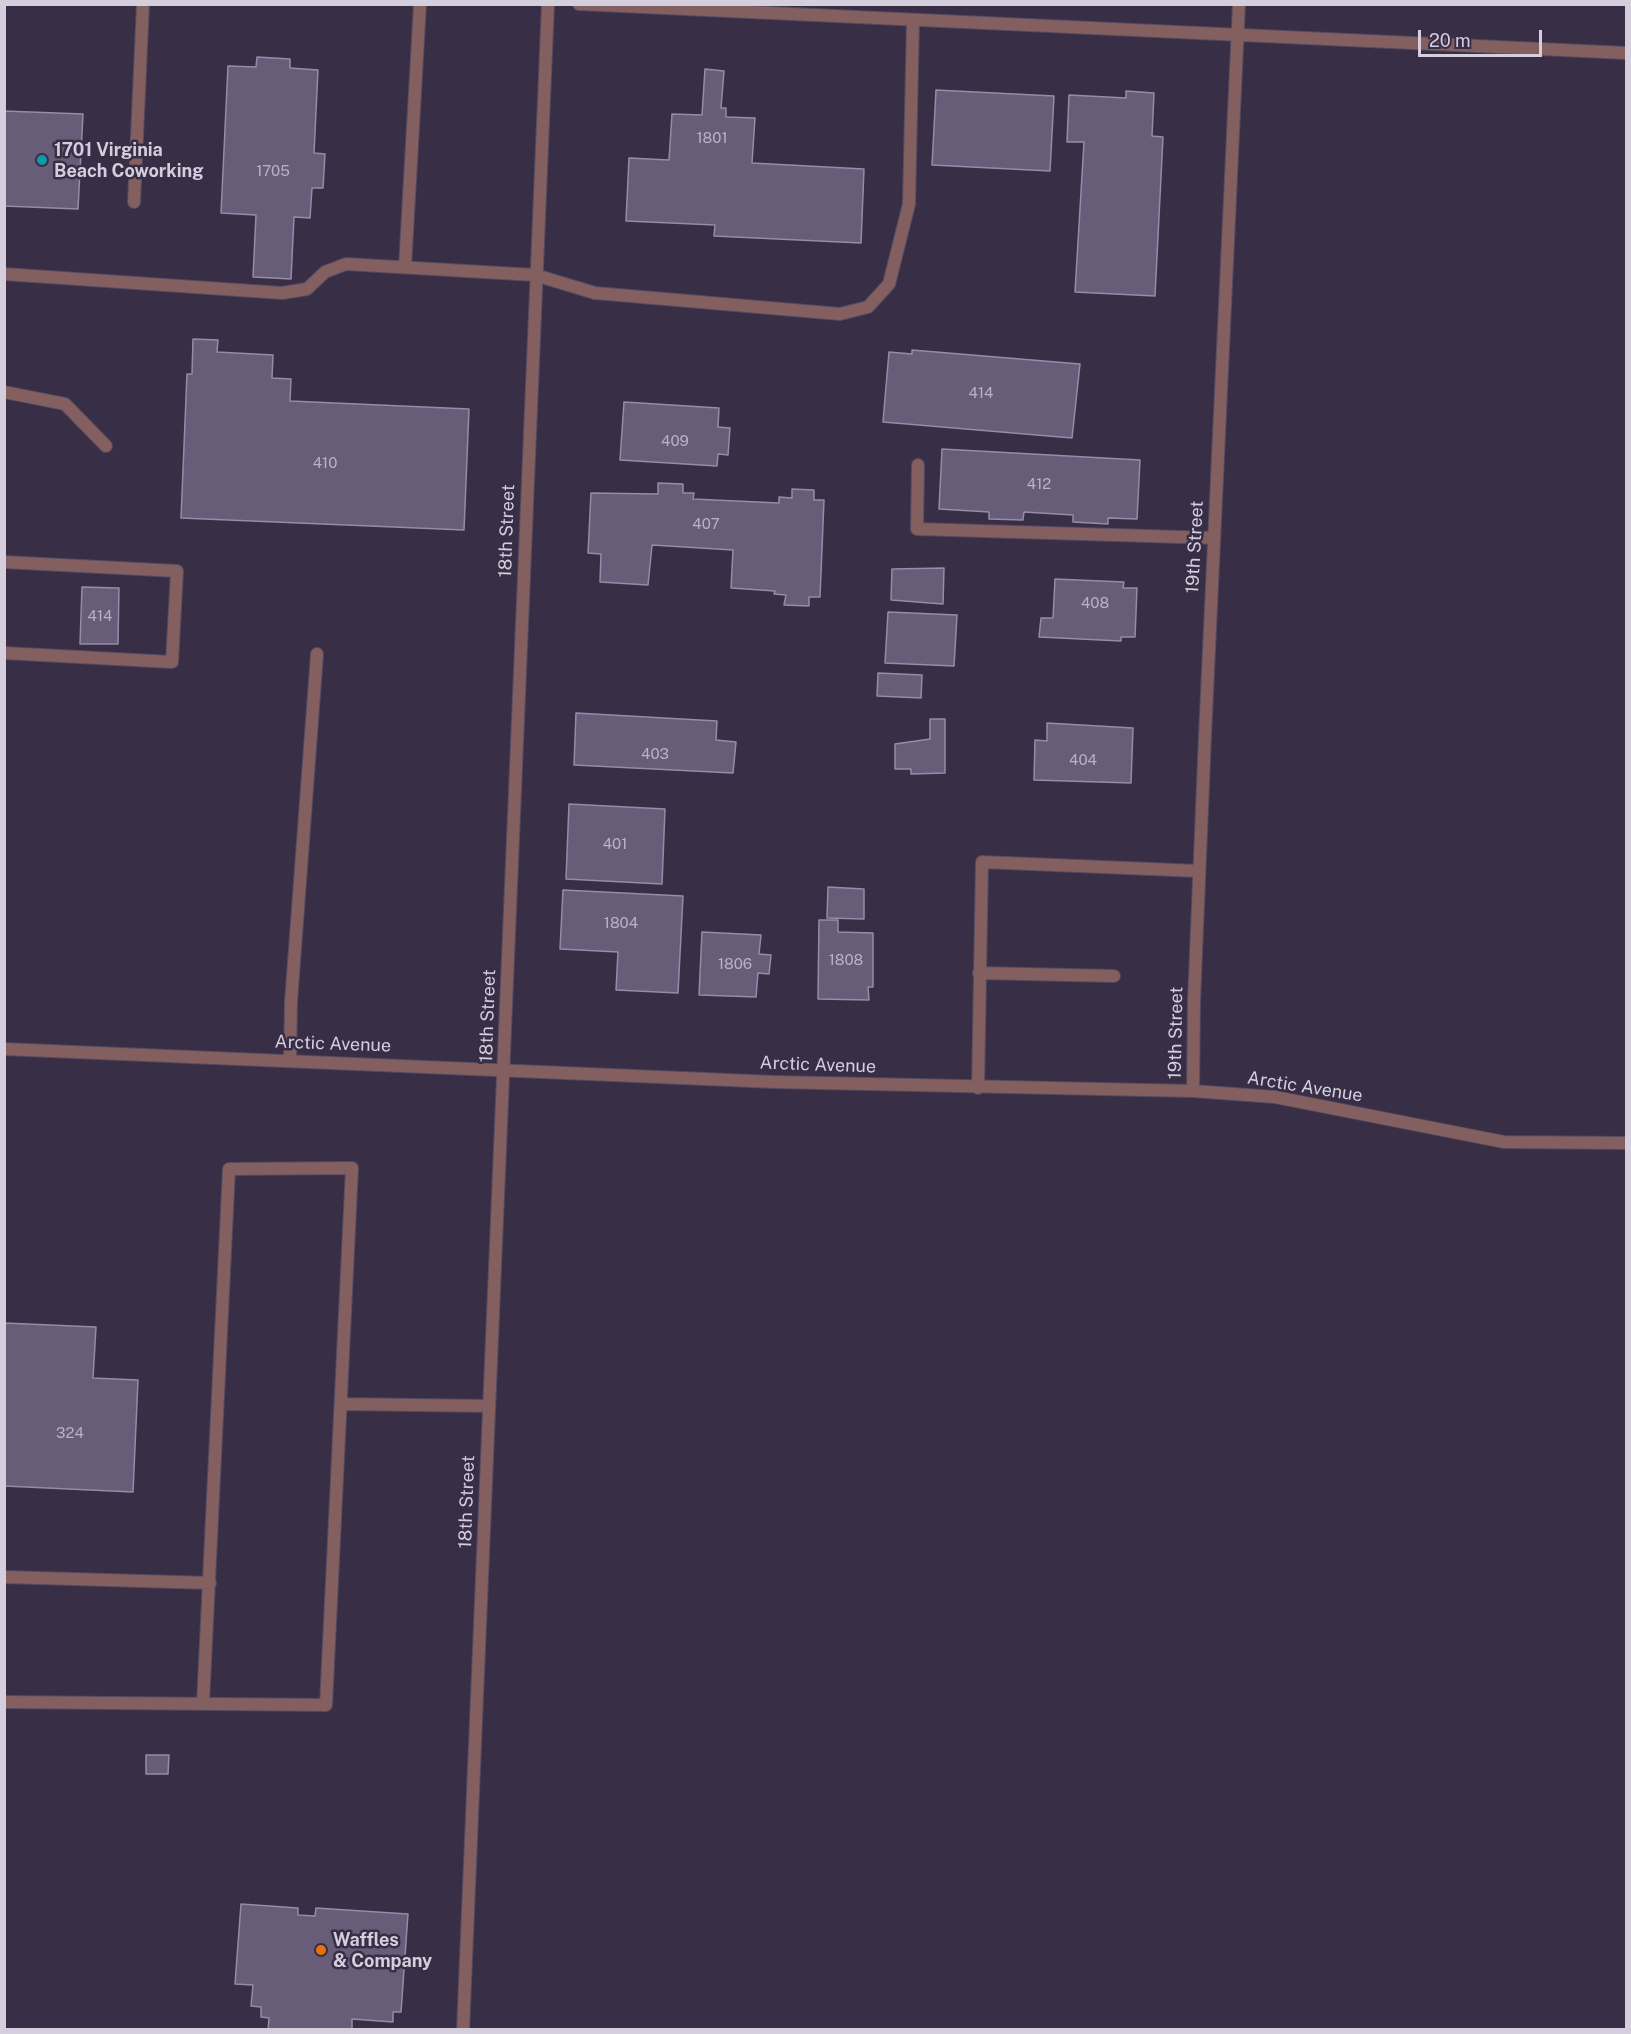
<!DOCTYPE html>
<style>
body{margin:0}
#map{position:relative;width:1631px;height:2034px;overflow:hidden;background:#382e46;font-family:"Public Sans",sans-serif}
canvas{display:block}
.frame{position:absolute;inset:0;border:6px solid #d4cedd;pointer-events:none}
.scale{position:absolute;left:1418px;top:30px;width:124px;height:27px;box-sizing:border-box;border:3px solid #d4cedd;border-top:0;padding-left:8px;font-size:18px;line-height:21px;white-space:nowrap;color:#d4cedd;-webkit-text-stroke:4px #382e46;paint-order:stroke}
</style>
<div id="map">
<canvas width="1631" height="2034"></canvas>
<div class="frame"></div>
<div class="scale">20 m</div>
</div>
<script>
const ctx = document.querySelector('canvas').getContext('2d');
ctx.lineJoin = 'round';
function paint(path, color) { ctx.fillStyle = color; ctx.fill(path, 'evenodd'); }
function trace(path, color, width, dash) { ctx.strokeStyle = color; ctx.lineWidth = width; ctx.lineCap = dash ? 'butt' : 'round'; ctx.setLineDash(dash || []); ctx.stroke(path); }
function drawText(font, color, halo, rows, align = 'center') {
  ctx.font = font + ' "Public Sans",sans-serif'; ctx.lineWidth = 5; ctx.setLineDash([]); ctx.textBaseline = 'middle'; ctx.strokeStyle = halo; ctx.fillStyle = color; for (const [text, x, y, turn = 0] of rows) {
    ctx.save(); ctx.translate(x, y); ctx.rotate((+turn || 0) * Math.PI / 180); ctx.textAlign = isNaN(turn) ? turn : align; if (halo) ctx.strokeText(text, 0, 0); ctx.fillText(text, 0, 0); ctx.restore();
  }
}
const building = new Path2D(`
 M257,57L290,59V68L318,70L314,153L325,154L323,188H312L310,218L294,217L291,279L253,277L256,215L221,213L228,66L256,67Z
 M705,69L724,71L721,108H726V117L755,118L752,163L864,169L861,243L714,236L715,225L626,221L629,158L669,160L672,114L702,115Z
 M936,90L1054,96L1050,171L932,165Z
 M1126,91L1154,93L1152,136L1163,137L1155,296L1075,292L1084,142H1067L1069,95L1126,98Z
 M4,111L83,114L78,209L4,206Z
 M193,339L218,340L217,352L273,355L272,378L291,379L290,401L469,409L464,530L181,518L187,374H192Z
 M912,350L1080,364L1072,438L883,422L889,352L912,354Z
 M624,402L719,408L718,427L730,428L728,455L718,454L717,466L620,460Z
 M942,449L1140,460L1137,519L1108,518V524L1073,522V515L1024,512L1023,520L989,519V512L939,509Z
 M658,483L683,484V493H694L693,499L779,503V497L792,498V489L814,490V500H824L820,597H809V606L784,605L786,595L774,594L775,591L731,588L733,550L652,545L648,585L600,582L601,554L588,553L591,493L658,494Z
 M944,568L943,604L891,600L892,569Z
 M1055,579L1124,582L1123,588H1137L1135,637H1121V641L1039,637L1041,618H1053Z
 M82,587L119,588L118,644H80Z
 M888,612L957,615L954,666L885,663Z
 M878,673L922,675L921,698L877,696Z
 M576,713L717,721L716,740L736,742L733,773L574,765Z
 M930,719H945V773L911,774V769H895V744L930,739Z
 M1047,723L1133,728L1131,783L1034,780L1035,740L1047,741Z
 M569,804L665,809L662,884L566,879Z
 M828,887L864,889V919L827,918Z
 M563,890L683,896L678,993L616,990L618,952L560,949Z
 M819,920H838V932L873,933V987H868L869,1000L818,999Z
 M702,932L761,935L759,954L771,955L769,974L758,973L756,997L699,995Z
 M4,1323L96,1327L93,1378L138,1380L133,1492L4,1486Z
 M146,1755H169L168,1774H146Z
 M241,1904L298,1908V1915L315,1916L316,1908L408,1914L401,2012H393V2022L352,2019V2030H268L269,2018L261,2017V2007L251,2006L253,1985L235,1984Z`);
const service = new Path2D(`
 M134,202L143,4
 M405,267L420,4
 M4,274L282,293L307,289L325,272L346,264L535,275L595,293L840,314L868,307L889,284L909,204L913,21
 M4,392L65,404L106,446
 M918,465L917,529L1214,538
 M4,562L177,571L172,662L4,653
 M979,973L1114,976
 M290,1060L291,1002L317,654
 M978,1088L982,862L1199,871
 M341,1404L489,1406
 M4,1577L210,1583
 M4,1702L326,1705L352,1168L229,1169L203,1703`);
const minor = new Path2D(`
 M463,2030L548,4`);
const tertiary = new Path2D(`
 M579,4L1626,53
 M4,1049L775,1082L1193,1091L1275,1097L1504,1142L1626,1143
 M1193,1091L1194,1001L1205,736L1239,4`);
const markers = [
 [42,160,6,"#0f9aa8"],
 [321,1950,6,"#e8710a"]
];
const numberNames = [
 ["1801",712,138],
 ["1705",273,171],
 ["414",981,393],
 ["409",675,441],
 ["410",325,463],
 ["412",1039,484],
 ["407",706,524],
 ["408",1095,603],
 ["414",100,616],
 ["403",655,754],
 ["404",1083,760],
 ["401",615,844],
 ["1804",621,923],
 ["1808",846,960],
 ["1806",735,964],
 ["324",70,1433]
];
const poiNames = [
 ["1701 Virginia",54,150],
 ["Beach Coworking",54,171],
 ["Waffles",333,1940],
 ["& Company",333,1961]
];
const streetNames = [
 ["18th Street",507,531,-88],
 ["19th Street",1195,547,-87],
 ["18th Street",488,1016,-88],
 ["19th Street",1176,1033,-89],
 ["Arctic Avenue",333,1044,2],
 ["Arctic Avenue",818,1065,2],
 ["Arctic Avenue",1305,1087,9],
 ["18th Street",467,1502,-88]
];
paint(building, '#685d78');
trace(building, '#978ca8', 1.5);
trace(service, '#544b61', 14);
trace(minor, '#544b61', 14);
trace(tertiary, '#544b61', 14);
trace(service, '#835f60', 12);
trace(minor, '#835f60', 12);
trace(tertiary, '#835f60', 12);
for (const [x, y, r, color] of markers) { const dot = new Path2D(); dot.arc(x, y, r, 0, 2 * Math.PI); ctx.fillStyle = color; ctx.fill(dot); trace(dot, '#382e46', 2); }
drawText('15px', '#b9b2c4', null, numberNames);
drawText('bold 18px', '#d4cedd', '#382e46', poiNames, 'left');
drawText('18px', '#d4cedd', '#382e46', streetNames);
</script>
